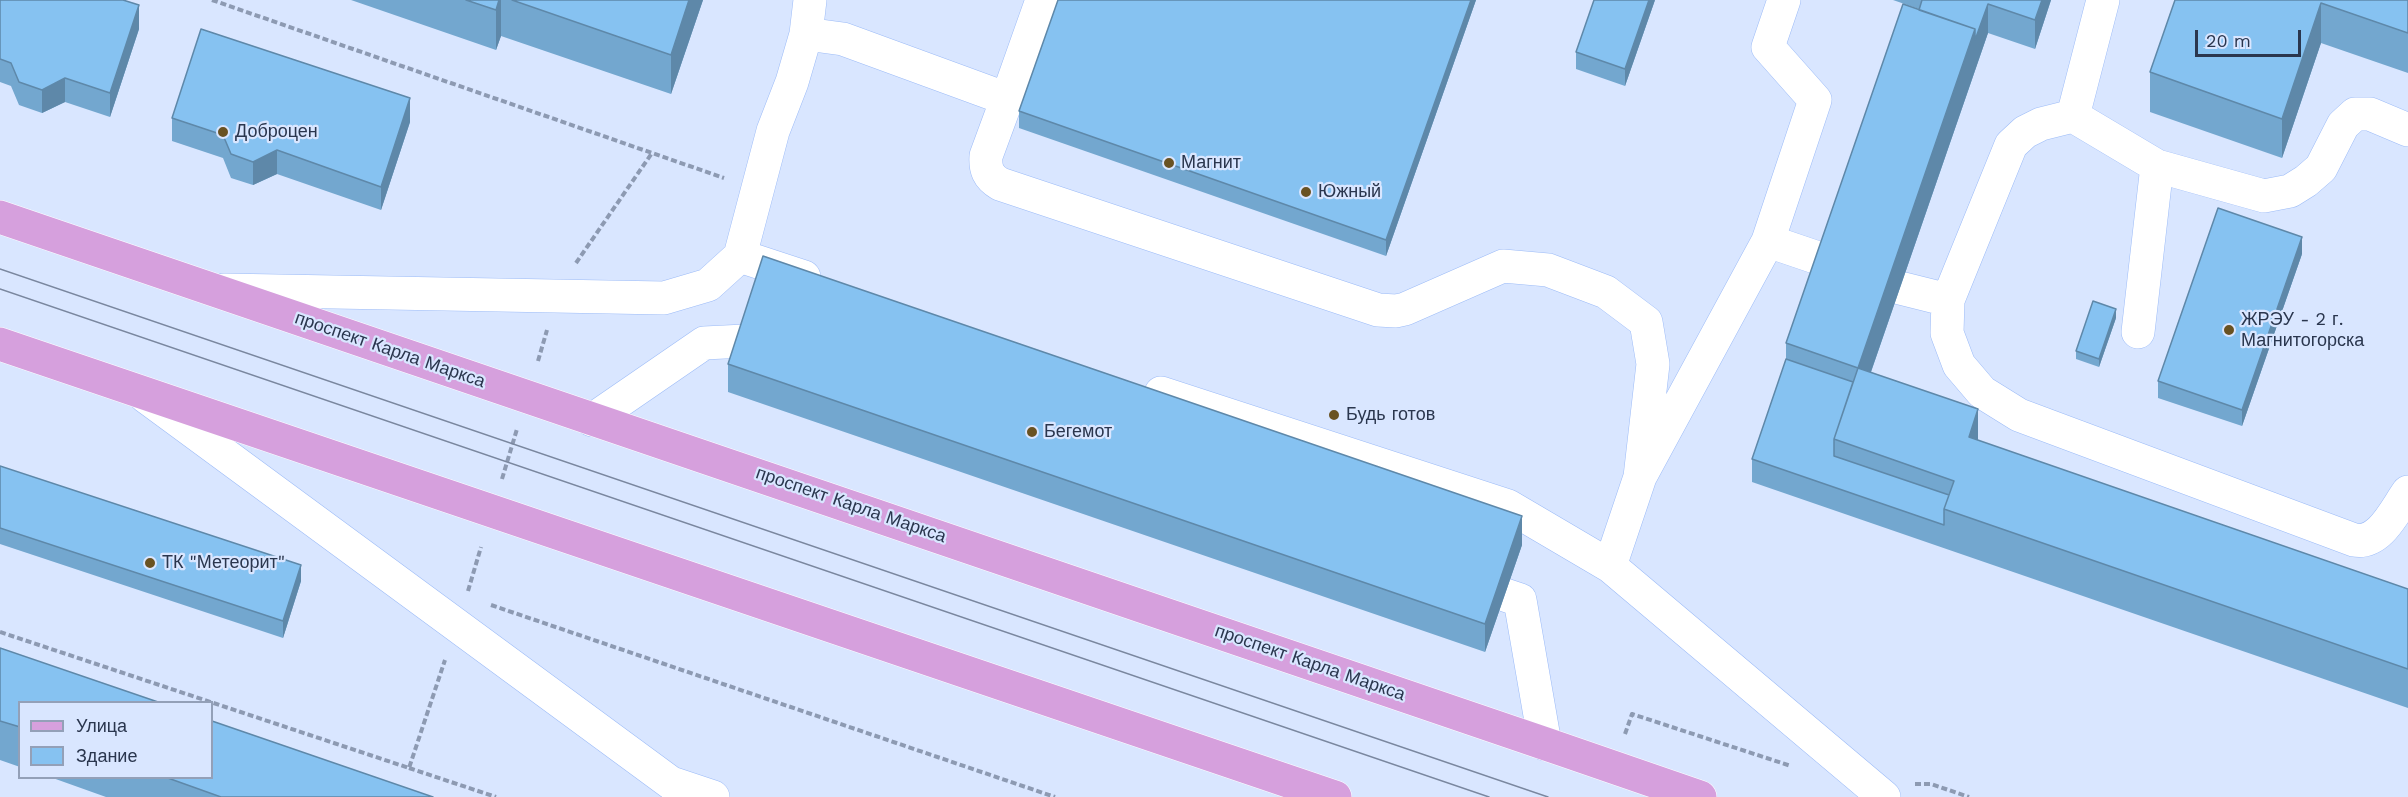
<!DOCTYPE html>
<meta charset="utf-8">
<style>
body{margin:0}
#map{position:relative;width:2408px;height:797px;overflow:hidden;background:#d9e6ff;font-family:"Work Sans",sans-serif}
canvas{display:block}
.legend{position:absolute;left:18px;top:701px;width:195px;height:78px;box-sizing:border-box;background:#d9e6ff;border:2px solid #93a0b8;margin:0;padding:8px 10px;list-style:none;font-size:18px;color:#2a364e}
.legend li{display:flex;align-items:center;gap:12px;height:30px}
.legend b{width:30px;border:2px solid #93a0b8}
.scale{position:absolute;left:2195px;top:30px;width:106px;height:27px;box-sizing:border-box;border:3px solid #2a364e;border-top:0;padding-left:8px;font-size:18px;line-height:21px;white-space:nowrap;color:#2a364e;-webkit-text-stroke:4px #d9e6ff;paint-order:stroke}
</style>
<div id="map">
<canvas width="2408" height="797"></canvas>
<ul class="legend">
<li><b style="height:8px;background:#d6a0dd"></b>Улица</li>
<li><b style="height:16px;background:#86c2f1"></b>Здание</li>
</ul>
<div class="scale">20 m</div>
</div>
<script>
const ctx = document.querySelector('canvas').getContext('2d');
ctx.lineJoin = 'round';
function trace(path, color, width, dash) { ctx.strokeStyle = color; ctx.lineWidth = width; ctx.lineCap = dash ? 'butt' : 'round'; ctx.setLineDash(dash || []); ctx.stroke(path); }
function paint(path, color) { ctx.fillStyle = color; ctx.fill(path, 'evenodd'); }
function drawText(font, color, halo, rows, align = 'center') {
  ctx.font = font + ' "Work Sans",sans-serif'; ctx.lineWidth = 4.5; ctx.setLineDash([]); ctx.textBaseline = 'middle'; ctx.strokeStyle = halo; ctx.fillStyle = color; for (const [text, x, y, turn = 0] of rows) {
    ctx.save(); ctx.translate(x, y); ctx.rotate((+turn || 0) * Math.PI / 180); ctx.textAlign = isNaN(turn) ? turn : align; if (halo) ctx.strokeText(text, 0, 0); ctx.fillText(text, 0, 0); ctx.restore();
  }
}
const path = new Path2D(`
 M212,0L724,178
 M576,263L652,153
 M538,361L547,330
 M502,479L517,429
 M468,591L481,547
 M491,605L1055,797
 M0,632L409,768L445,660
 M1625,734L1632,714L1791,766
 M409,768L496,797
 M1915,784H1931L1969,797`);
const minor = new Path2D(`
 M2103,0L2073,116L2041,124L2025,132L2011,145L1948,300L1947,333L1959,365L1982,392L2019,415L2354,540C2380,545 2395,510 2408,492
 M806,34L810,0
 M1007,99L986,156C985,169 988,177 1000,184L1378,310L1396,311L1405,309L1503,266L1548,270L1606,292L1646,322L1653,364L1640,477
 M2073,116L2157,166L2264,196L2290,191L2306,181L2321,168L2343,125L2355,114H2370L2408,130
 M1768,241L1815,100L1768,47L1784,0
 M740,256L773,131L792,82L806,34L843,39L1007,99L1042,0
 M1900,288L1948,300
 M224,290L664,298L708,285L740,256L804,277
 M2138,332L2157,166
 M1161,393L1508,506L1610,566L1884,797
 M145,396L671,783L713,797
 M592,420L704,343L745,341
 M1610,566L1640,477L1768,241L1827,261
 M1505,595L1520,600L1545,744`);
const major = new Path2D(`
 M0,217C567,410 1134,602 1700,797
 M0,344L1335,797`);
const tram = new Path2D(`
 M0,269L1548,797
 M0,289L1489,797`);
const wall = new Path2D(`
 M0,0L139,29L110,117L65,102L42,113L19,105L11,86L0,82Z
 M351,0H703L671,94L501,36L496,50Z
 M1058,0H1476L1386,256L1019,128V111Z
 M1655,0L1625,86L1576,69V52Z
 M1893,0H2051L2035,49L1988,33L1871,372L1978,441L2408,589V708L1752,482V459L1786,359V343L1919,9Z
 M2175,0H2408V73L2321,43L2282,158L2150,112V72Z
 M172,118L410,122L381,210L277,174L253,185L231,178L223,158L172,141Z
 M2302,254L2242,426L2158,398V381Z
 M2116,318L2099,367L2076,359V351Z
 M728,364L1522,545L1485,652L728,392Z
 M0,466L301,581L283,638L0,544Z
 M0,648L20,702V767L0,760Z
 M50,777H212L433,797H106Z`);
const shadedWall = new Path2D(`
 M499,0H501V36L496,50V10Z
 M689,0H703L671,94V55Z
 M1471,0H1476L1386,256V240Z
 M1649,0H1655L1625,86V69Z
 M2042,0H2051L2035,49V20Z
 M2321,3V43L2282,158V119Z
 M1988,4V33L1846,444L1858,368L1975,29Z
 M139,5V29L110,117V93Z
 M65,78V102L42,113V90Z
 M410,98V122L381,210V187Z
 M277,150V174L253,185V162Z
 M2302,237V254L2242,426V410Z
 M2116,309V318L2099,367V359Z
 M1978,409V449L1969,437Z
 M1522,516V545L1485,652V624Z
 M301,565V581L283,638V621Z`);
const building = new Path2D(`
 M0,0H123L139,5L110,93L65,78L42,90L19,82L11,63L0,59Z
 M466,0H499L496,10Z
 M512,0H689L671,55Z
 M1058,0H1471L1386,240L1019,111Z
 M1594,0H1649L1625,69L1576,52Z
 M1922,0H2042L2035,20L1988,4L1975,40V29L1919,10Z
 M2175,0H2408V33L2321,3L2282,119L2150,72Z
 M1903,4L1975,29L1858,368L1786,343Z
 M201,29L410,98L381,187L277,150L253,162L231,154L223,135L172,118Z
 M2218,208L2302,237L2242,410L2158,381Z
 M763,256L1522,516L1485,624L728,364Z
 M2093,301L2116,309L2099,359L2076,351Z
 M1786,359L1853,382L1834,439V456L1949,495L1944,509V525L1752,459Z
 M1858,368L1978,409L1969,437L2408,589V669L1944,509L1954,481L1834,439Z
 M0,466L301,565L283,621L0,528Z
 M0,648L158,702H20V727L0,721Z
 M212,721L433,797H221L165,777H212Z`);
const markers = [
 [223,132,6,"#695222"],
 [1169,163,6,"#695222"],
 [1306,192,6,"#695222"],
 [2229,330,6,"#695222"],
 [1334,415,6,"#695222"],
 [1032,432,6,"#695222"],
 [150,563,6,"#695222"]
];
const poiNames = [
 ["Доброцен",235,132],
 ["Магнит",1181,163],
 ["Южный",1318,192],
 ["ЖРЭУ - 2 г.",2241,320],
 ["Магнитогорска",2241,341],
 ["Будь готов",1346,415],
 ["Бегемот",1044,432],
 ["ТК \"Метеорит\"",162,563]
];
const streetNames = [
 ["проспект Карла Маркса",390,350,19],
 ["проспект Карла Маркса",851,505,19],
 ["проспект Карла Маркса",1310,663,19]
];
trace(minor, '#9cbbf7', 34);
trace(major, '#fff', 34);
trace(path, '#8d9ab2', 4, [6, 3]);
trace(minor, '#fff', 33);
trace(major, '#d6a0dd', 33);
trace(tram, '#7a879f', 1.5);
paint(wall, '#73a7cf');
paint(shadedWall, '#5e88a9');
paint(building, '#86c2f1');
trace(building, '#5e88a9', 1.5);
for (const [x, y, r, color] of markers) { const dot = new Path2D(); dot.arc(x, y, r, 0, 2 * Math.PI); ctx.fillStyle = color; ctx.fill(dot); trace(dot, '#d9e6ff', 2); }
drawText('18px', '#2a364e', '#d9e6ff', poiNames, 'left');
drawText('18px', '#2a364e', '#d9e6ff', streetNames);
</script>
